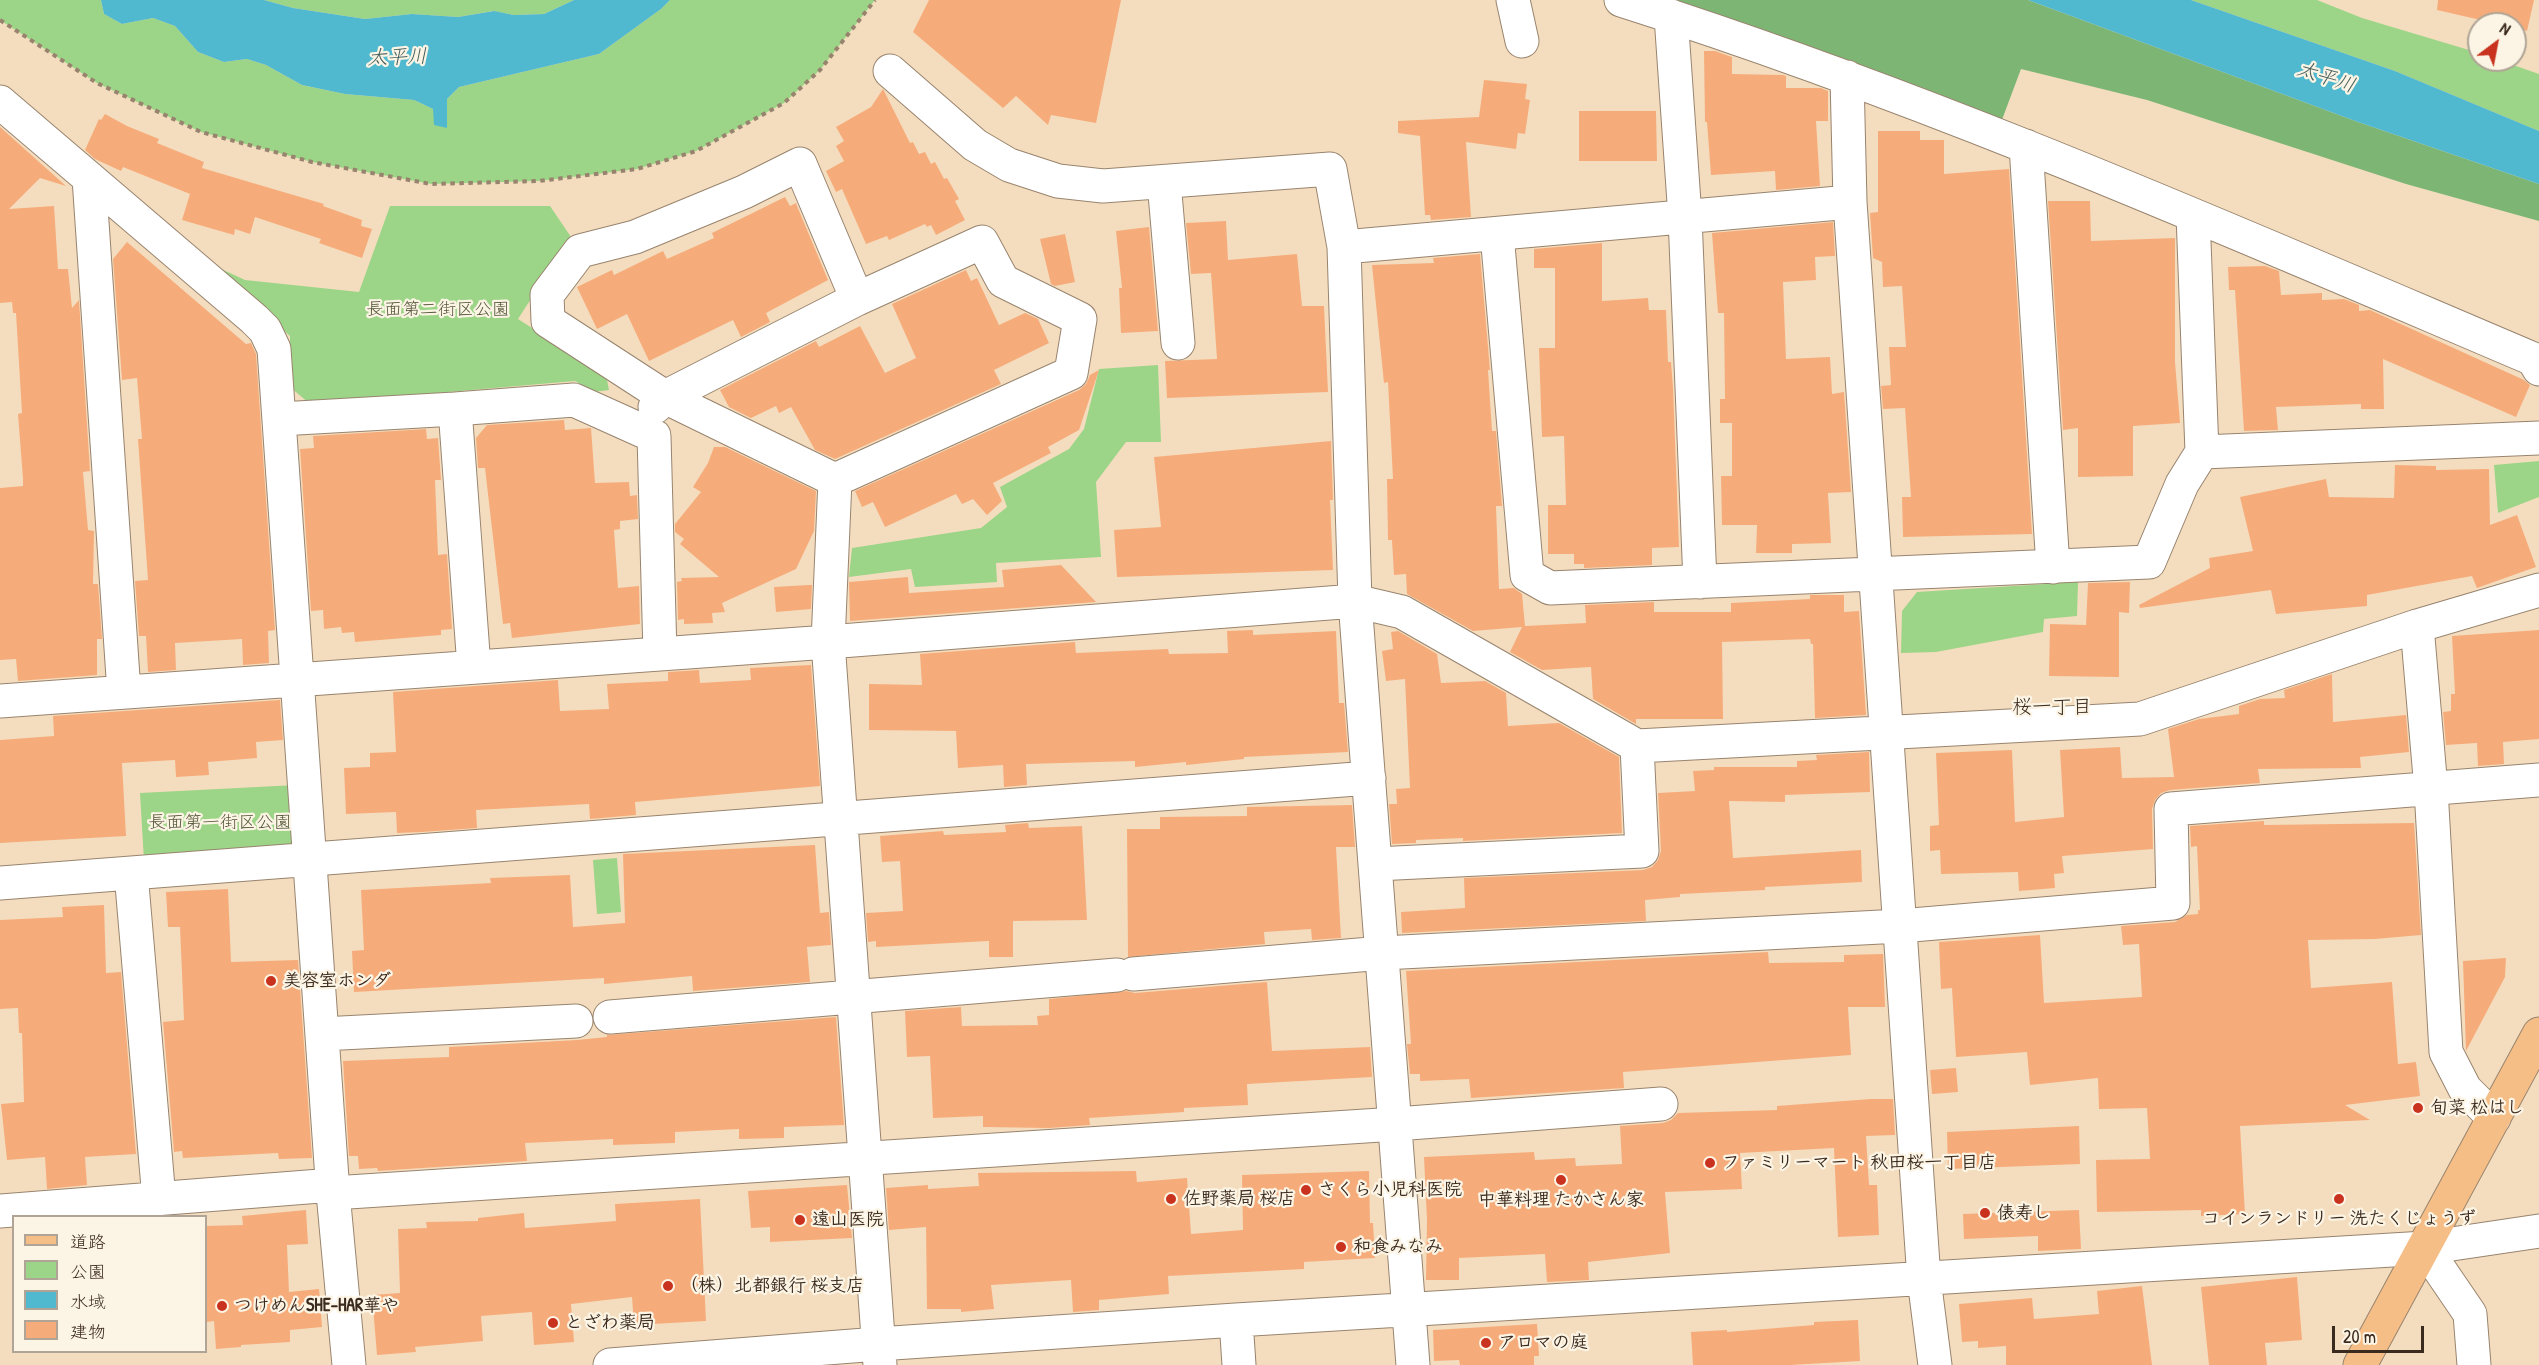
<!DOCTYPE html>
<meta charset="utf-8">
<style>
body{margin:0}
#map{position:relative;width:2539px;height:1365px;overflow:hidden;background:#f4ddbf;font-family:"Patrick Hand","Klee One",sans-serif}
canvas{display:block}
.legend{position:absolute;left:12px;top:1215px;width:195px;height:138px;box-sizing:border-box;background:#fcf5e5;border:2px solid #afa495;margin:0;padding:8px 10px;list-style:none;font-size:18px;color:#3b2a1e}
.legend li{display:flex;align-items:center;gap:12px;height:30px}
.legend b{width:30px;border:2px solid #afa495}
.north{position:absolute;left:2467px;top:12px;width:60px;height:60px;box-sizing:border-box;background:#fcf5e5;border:2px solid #afa495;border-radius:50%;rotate:32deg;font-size:16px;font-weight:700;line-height:24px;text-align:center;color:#3b2a1e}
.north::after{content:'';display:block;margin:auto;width:21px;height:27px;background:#c8321e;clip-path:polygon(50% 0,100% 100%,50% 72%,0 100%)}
.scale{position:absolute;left:2332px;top:1326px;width:92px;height:27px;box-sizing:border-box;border:3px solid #3b2a1e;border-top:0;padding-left:8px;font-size:18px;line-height:21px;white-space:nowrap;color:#3b2a1e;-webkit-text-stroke:4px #fcf5e5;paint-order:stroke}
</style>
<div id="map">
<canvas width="2539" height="1365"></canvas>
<ul class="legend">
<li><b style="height:8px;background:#f6be87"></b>道路</li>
<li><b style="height:16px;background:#9cd587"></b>公園</li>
<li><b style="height:16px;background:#51b9cf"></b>水域</li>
<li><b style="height:16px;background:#f6ac7a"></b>建物</li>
</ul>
<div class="north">N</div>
<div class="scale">20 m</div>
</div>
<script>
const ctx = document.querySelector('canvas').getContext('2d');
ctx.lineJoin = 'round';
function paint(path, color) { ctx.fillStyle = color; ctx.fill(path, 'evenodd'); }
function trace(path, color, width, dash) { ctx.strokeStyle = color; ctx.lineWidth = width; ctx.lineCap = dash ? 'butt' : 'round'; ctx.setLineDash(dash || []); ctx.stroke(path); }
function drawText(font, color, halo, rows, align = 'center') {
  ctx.font = font + ' "Patrick Hand","Klee One",sans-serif'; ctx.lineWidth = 4.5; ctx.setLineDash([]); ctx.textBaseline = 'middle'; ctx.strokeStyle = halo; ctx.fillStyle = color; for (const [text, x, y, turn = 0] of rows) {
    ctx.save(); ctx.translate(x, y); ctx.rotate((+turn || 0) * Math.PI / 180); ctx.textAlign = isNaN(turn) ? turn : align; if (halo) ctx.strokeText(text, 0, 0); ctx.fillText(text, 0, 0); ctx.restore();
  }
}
const green = new Path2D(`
 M0,0H101L104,14L122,24L153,18L175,26L198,52L224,62L247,59L266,65L302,85L345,94L414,100L433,109L447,128V99L459,87L599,54L661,9L670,0H875L820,70L784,103L696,151L637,169L539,181L431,184L312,162L201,132L97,83L0,20Z
 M264,0H574L544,14L514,15L493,11L458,17L412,14L365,19L293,8Z
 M2191,0H2317L2362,18L2479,53V60H2499L2539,74V131L2395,71Z
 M390,206H550L571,237L518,319L606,375L609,390L594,392L575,381L310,404L290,387V336L202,260L245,280L359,292Z
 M1158,365L1161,442H1126L1096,482L1101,557L996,563L997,582L915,587L911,569L849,577L852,548L981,528L1007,507L1000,487L1069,449L1084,429L1099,369Z
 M2539,461V497L2498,513L2494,465Z
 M2078,582L2077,616L2044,619L2043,632L1936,652L1901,653L1902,611L1917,592Z
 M296,785L300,853L144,861L140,793Z
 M617,858L621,912L597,914L593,860Z`);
const forest = new Path2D(`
 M1665,0H2028L2358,122L2539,184V221L2406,184L2147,100L2021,69L2000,125Z`);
const water = new Path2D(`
 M101,0H264L293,8L365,19L412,14L458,17L494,11L514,15L544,14L574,0H670L661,9L599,54L459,87L447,99V128L434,125L433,109L414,100L345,94L302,85L266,65L247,59L224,62L198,52L175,26L153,18L122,24L104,14Z
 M2028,0H2191L2395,71L2539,131V184L2358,122Z`);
const building = new Path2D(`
 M929,0H1121L1096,123L1051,115L1048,125L1016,96L1003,108L913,32Z
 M2438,0H2534L2527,31L2515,28V24H2498L2437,10Z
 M1704,51H1715L1732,57V74L1783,75L1786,76V88H1821L1828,91V121H1816L1820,186L1776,190L1775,171L1711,175L1707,122H1705Z
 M1484,80L1527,84L1525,99L1530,100L1525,134L1518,133L1516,149L1466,142L1471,217L1431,220L1430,215H1425L1420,136L1398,133V121L1479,117Z
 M883,89L910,143L913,142L919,154L925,152L931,164L935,162L944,179L947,178L959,199L955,201L965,220L936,235L931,225L927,227L925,224L889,240L887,236L866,244L842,189L836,192L826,171L844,161L836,146L844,141L836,127L871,107Z
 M1579,111H1656L1657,161H1579Z
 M105,114L127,126L159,139L157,143L204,162L202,168L324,204L323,206L362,220L361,226L372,229L362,258L319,243L321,239L255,217L250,234L235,229L234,235L182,220L190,194L123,167L121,171L95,159L85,150L99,119L101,120Z
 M0,127L66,186L40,178L9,209L54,206L58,269H68L72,308L79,300L90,471L83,472L88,530L94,531L93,584H98L102,639H97V675L18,681L16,659L0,660V488L23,486V479L18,414L22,413L16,313H13L12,302L0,303Z
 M1878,131H1920V140H1944V174L2009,169L2032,534L1903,537L1902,497H1911L1905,408L1883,409L1881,386L1891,385L1889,347H1906L1902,286L1883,287L1882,262L1873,258L1870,213L1878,212Z
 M785,197L790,206L796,203L797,206L828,280L766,313L770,322L741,337L733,320L649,361L627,314L597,329L577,287L612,270L614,275L663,251L667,259L714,238L712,233Z
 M2048,201H2090L2091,241L2175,238V362L2180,423L2133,426V476L2078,477V428L2063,430Z
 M1226,221L1228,260L1297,254L1302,306H1324L1328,392L1167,398L1165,361L1217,359L1211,273L1191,274L1186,223Z
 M1833,222L1835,256L1815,257L1816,280L1783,282L1786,359L1830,357L1832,394L1844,392L1851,492L1828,493L1831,543L1792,544V553H1756L1757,525H1722L1721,476H1732V423H1720V399H1725L1724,313H1718L1712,233Z
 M1149,227L1158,331L1121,333L1119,288H1122L1116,231Z
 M1065,234L1075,282L1055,286L1051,284L1040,239Z
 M127,242L246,344L251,343L256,354L275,630L268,631L269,663L243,665L242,639L175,643L176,670L148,672L146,636H139L135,581L148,580L138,439H142L137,378L122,380L113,259Z
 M1602,243V301L1648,298L1649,310H1666L1668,362H1671L1673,387L1679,547L1652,548V565L1584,568V564H1574V554H1548V505H1566L1564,436L1542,437L1539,348H1555V268H1534V249Z
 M1480,254L1490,370H1488L1492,431H1496L1502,506H1496L1499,589L1514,588L1522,594L1525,626L1586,623L1585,605L1654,602V612H1731V603L1810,599V595H1844V612L1859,611L1866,715L1815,718L1813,644H1811L1810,639L1722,642L1723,719H1636V724L1593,699L1591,667L1542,670L1510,652L1522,627L1473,631L1407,594L1406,574L1394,575L1392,540H1388L1387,479H1393L1388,382L1384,383L1372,265L1434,263L1433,258Z
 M2265,266L2279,271L2281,295L2322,293V300L2344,299L2359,305V311L2370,310L2524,380L2530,385L2516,417L2383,359L2384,409H2361V404L2276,407L2278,430L2244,431L2235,290H2229L2228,267Z
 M966,270L971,281L977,278L999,325L1025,313L1038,319L1049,343L994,370L1001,384L835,459L815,450L791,407L779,413L776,406L751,418L729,407L720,390L816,341L819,347L860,326L885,373L916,358L892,304Z
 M1099,370L1079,430L1048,447L1051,453L993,483L1002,501L987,515L973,499L962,504L956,494L885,527L873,502L862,507L855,491L1079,390L1086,384L1090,375Z
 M564,420L565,430L591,428L595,483L629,482L630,496L637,495L638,519L620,521V529L614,530L618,588L639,586L640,624L512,638L510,623L503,624L485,468H478L476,438L487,425Z
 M426,429L427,439L438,438L441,480H435L438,555L447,554L452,629L441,630V635L355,642L354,632L342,633L341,627L324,629L323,610L311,611L300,449L314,448L313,436Z
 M1331,441L1333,500H1330L1333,570L1117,577L1114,530L1161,527L1154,457Z
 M714,447H725L816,491L814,531L796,569L722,603L725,612L712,613L713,623L684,624V619L678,620L677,582L682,581L681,578L719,577L680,544L684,539L675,532V524L701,492L693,487L708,463Z
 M2395,465L2436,466V470L2489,469L2490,525L2517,515L2536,567L2477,588L2472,576L2367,595V606L2276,614L2271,590L2140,608L2139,605L2210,568L2209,558L2253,551L2240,497L2326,479L2329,497L2394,498Z
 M1061,565L1096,602L850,621L849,582L908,577L909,593L1004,587L1002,570Z
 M2130,582L2129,613L2119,612V677L2049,676L2050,624L2086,625L2088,583Z
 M809,585H812L811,609L776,612L774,587Z
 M1253,630V635L1336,631L1339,703H1344L1348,752L1244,757V759L1186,765V762L1135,767V761L1026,764L1027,785L1004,787L1003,765L958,768L956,731L869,730V684L922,685L920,654L1075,642L1076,653L1168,649L1169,654L1228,653L1227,631Z
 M2539,630V739L2503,742L2504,764L2478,766L2477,743L2446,745L2443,712L2451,711V694H2455L2452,636Z
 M1398,631L1437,654L1441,683L1485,681L1506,693L1508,726L1559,723L1619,757L1622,833L1463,841V838L1416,840V843L1392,844L1389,804H1397L1396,789L1410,788L1405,679L1386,681L1382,651L1393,649L1391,632Z
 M811,665L820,786L635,802L636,815L590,819L589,804L476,810L477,828L422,832L397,833L396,812L346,814L344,768L370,767V753L396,752L393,692L558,680L560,711L609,709L607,684L668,681V672L699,670L700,683L751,680L750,668Z
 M2332,674L2333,722L2406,715L2409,752L2360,757L2361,768L2258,769L2260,783L2170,790L2161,793L2155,800L2152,809L2153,849L2062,856L2064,873L2054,874L2055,888L2019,891L2018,872L1941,874L1940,850L1930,851V826L1939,825L1936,753L2012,750L2015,822L2064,817L2060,750L2120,747L2122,778L2174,777L2168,729L2199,719L2239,714V706L2260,699L2285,698L2284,690Z
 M280,700L283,740L256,742L257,758L208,762L209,775L176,777L175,760L122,763L126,836L0,843V740L54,736L53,716Z
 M1869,752L1870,792L1785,795V802L1729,801L1733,858L1861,850L1862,882L1765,887V890L1680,894V897L1645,900L1646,921L1402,933L1401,912L1465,908L1464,878L1643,870L1652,867L1658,860L1661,851L1658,793L1695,791L1693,771L1714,770V767H1797V761L1817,760L1816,755Z
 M1352,805L1355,847H1336L1341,938L1312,940L1311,929L1264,932L1265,944L1128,957L1127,829H1160V817L1247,816V807Z
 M2264,821V825L2414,823L2421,935L2375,939L2308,940L2311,988L2392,982L2398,1064L2416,1062L2420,1096L2345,1105L2370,1120L2240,1126L2245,1214L2201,1216V1210L2097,1212L2096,1160L2150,1159L2147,1108L2099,1109L2098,1078L2030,1085L2027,1052L1956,1057L1952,988L1941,989L1939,942L2040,935L2044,1003L2142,997L2139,944L2123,945L2121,926L2175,922L2187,915L2198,914V910H2200L2197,846L2191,847L2190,826Z
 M1028,823L1029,828L1082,826L1087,920L1013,921V957H989V941L876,947V941L868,942L866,913L903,911L900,861L882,862L880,836L943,831L944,835L1006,832L1005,825Z
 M815,845L820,913L829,912L831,945L807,947L810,982L693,991L692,976L604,984V978L354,992L352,951L364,950L361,890L491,883L490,878L570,875L573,927L625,923L623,854Z
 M228,889L231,962L298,960L312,1158L279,1159L278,1153L183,1158L182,1151L174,1152L163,1022L184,1020L180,927H168L166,892Z
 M104,905L106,973L121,972L136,1154L85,1157L87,1185L47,1189L45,1157L7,1160L1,1104L24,1102L22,1033H19L18,1008L0,1009V920L63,917L62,907Z
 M1768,952L1769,963L1844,962V955L1883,954L1885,1007H1848L1851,1055L1623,1072L1624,1088L1471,1098L1469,1079L1420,1081V1074H1410L1407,1044H1411L1406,971Z
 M2506,958L2505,977L2466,1051L2463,961Z
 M1267,982L1272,1051L1370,1047L1372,1077L1247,1084L1248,1105L1184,1108V1112L1089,1118L1090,1125L1049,1128L983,1127V1116L933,1118L930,1056L907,1057L905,1011L961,1007L962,1026L1038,1025L1037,1016L1049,1015V999L1126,991L1135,993Z
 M836,1017L844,1125L784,1127V1138L739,1139V1129L675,1132V1143L613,1145V1139L525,1143L527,1161L378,1171L377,1168L359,1169L358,1156H349L343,1061L449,1057V1047L577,1040L607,1037V1035Z
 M1956,1068L1958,1092L1932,1094L1930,1070Z
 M1871,1099H1893L1895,1135L1866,1136L1869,1185H1877L1879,1235L1838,1237L1834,1148L1740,1153L1742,1189L1665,1192L1670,1253L1588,1262L1589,1280L1547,1282L1545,1254L1459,1258V1280H1426L1427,1220L1424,1157L1534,1152L1535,1160L1575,1158L1576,1166L1622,1164L1620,1126L1663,1123L1671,1120L1678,1113L1777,1110V1106Z
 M2079,1126L2080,1164L1948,1169L1947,1132Z
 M1136,1171L1137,1182L1187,1178L1191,1234L1243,1230L1242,1175L1369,1171L1370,1223H1373L1375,1258L1304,1262V1269L1168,1276L1169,1294L1099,1300V1310L1073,1312L1071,1280L991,1285L994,1309L961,1312V1309H927L926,1227L889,1230L886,1188L928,1185V1189L979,1186L978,1173Z
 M847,1185L852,1238L770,1242V1227L751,1228L748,1191Z
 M700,1199L706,1321L634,1325L632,1297L571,1304L574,1342L534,1345L532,1312L481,1316L483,1341L415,1347L416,1352L377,1355L372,1295L400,1293L398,1229L427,1228L426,1222L478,1221V1218L524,1213L525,1228L616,1221L615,1204Z
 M306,1210L308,1244L287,1245L289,1292L319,1289L322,1327L290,1330V1342L241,1345V1347L216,1349L214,1321L206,1322V1226L243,1225L242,1216Z
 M2079,1210L2081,1249L2038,1251V1236L1964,1239L1963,1214Z
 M2297,1277L2302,1340L2265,1343L2267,1365H2209L2201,1287Z
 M2142,1286L2152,1365H2006V1346L1978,1348V1341L1962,1342L1959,1304L2032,1298L2034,1319L2099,1314L2097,1291Z
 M1858,1320L1860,1361L1790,1365H1693L1691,1332L1727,1330V1332L1814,1325V1322Z
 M1537,1324L1539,1356H1534V1365H1460L1459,1360L1434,1361L1433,1330Z`);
const path = new Path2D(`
 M0,20L97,83L201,132L312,162L431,184L539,181L637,169L696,151L784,103L820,70L875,0`);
const minor = new Path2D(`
 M1513,0L1522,41
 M1621,0C1933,99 2232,231 2533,359L2539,369
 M1671,16L1685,217L1700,582
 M890,71L975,145L1009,165L1058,181L1103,186L1330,169L1344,247L1355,601L1413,1365
 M1847,77L1850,202L1924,1279L1935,1365
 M0,102L254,319L265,330L274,349L333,1193L349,1365
 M2026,146L2053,567
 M89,178L124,692
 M1164,182L1178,343
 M2193,215L2202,452
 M1497,234L1527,575L1550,588L2149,562L2182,484L2202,452L2539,438
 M1344,247L1850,202
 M655,407L665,397L857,299
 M455,409L474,667
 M280,419L455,409L574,400L654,436L660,654
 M835,480L1071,373L1080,319L1003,281L982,242L857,299L800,164L744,192L635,237L580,251L547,295L548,321L665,397L835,480L828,642L880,1365
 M2417,626L2431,789L2446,1052L2465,1089L2494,1118
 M0,701L828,642L1355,601L1402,612L1637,746L2140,719L2417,626L2539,590
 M1376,864L1642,851L1637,746
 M131,873L159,1199
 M0,883L1369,778
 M1133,974L1383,953L1900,926L2173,903L2171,809L2539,780
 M610,1017L1117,975
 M322,1034L576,1021
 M333,1193L1396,1124L1661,1104
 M0,1211L333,1185
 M2425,1248L2470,1314L2474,1365
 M1236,1320L1239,1365
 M610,1365L878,1344L1236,1320L2425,1248L2539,1231`);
const major = new Path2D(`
 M2360,1365L2539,1034`);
const markers = [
 [271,981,6,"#c8321e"],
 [2418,1108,6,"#c8321e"],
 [1710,1163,6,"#c8321e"],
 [1561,1180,6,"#c8321e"],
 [1306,1190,6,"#c8321e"],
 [1171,1199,6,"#c8321e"],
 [2339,1199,6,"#c8321e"],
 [1985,1213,6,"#c8321e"],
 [800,1220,6,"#c8321e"],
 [1341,1247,6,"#c8321e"],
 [668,1286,6,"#c8321e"],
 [222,1306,6,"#c8321e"],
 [553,1323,6,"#c8321e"],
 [1486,1343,6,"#c8321e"]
];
const parkNames = [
 ["長面第二街区公園",438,310],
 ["長面第一街区公園",220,823]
];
const poiNames = [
 ["美容室ホンダ",283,981],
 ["旬菜 松はし",2430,1108],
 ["ファミリーマート 秋田桜一丁目店",1722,1163],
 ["さくら小児科医院",1318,1190],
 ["佐野薬局 桜店",1183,1199],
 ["中華料理 たかさん家",1561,1200,"center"],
 ["俵寿し",1997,1213],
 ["コインランドリー 洗たくじょうず",2339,1219,"center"],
 ["遠山医院",812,1220],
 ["和食みなみ",1353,1247],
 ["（株）北都銀行 桜支店",680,1286],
 ["つけめんSHE-HAR華や",234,1306],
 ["とざわ薬局",565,1323],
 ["アロマの庭",1498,1343]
];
const waterNames = [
 ["太平川",397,58,-2],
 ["太平川",2326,78,18]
];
const neighbourhoodNames = [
 ["桜一丁目",2052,708]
];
paint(green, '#9cd587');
paint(forest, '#7db674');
paint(water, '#51b9cf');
paint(building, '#f6ac7a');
trace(minor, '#98846e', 35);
trace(major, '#98846e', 35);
trace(path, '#98846e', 4, [4.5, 4.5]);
trace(minor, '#fff', 33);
trace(major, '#f6be87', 33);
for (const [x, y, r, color] of markers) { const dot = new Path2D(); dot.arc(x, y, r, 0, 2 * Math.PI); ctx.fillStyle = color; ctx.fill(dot); trace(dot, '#fcf5e5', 2); }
drawText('18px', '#535538', '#fcf5e5', parkNames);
drawText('bold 18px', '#3b2a1e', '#fcf5e5', poiNames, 'left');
drawText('italic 20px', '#435c5c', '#fcf5e5', waterNames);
drawText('20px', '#3b2a1e', '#fcf5e5', neighbourhoodNames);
</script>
